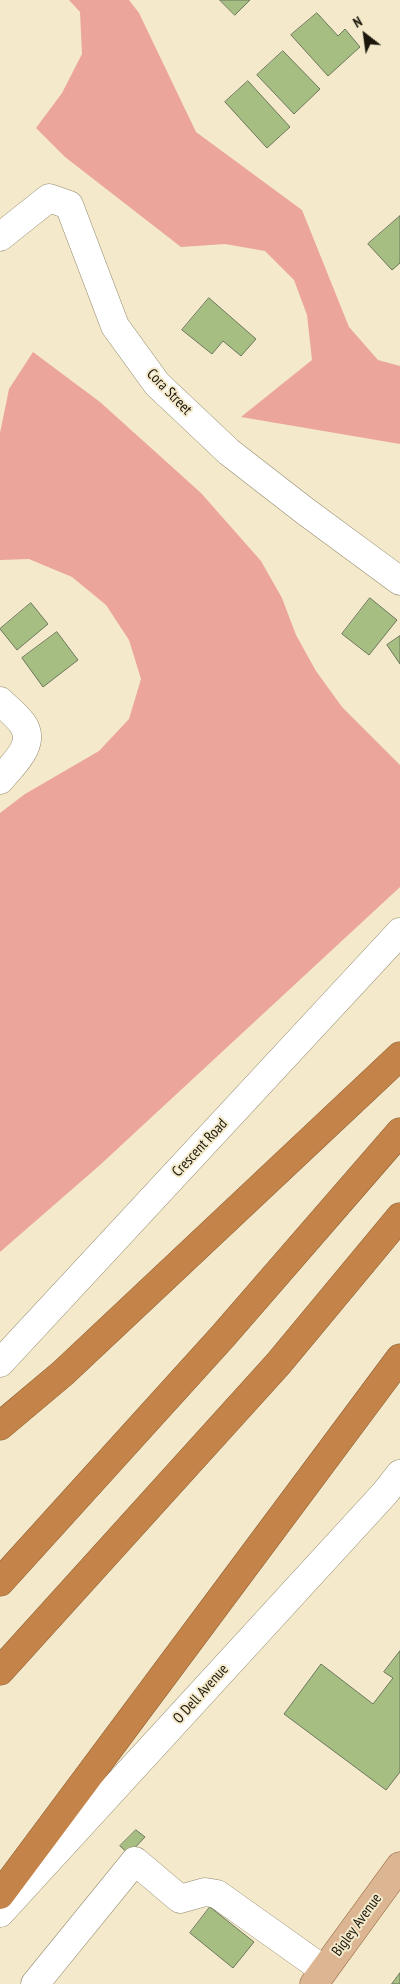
<!DOCTYPE html>
<style>
body{margin:0}
#map{position:relative;width:400px;height:1984px;overflow:hidden;background:#f4eacb;font-family:"PT Sans Narrow",sans-serif}
canvas{display:block}
.north{position:absolute;left:340px;top:10px;width:50px;height:50px;-webkit-text-stroke:4px #f4eacb;paint-order:stroke;rotate:330deg;font-size:14px;font-weight:700;line-height:20px;text-align:center;color:#1b170c}
.north::after{content:'';display:block;margin:auto;width:18px;height:22px;background:#1b170c;clip-path:polygon(50% 0,100% 100%,50% 72%,0 100%)}
</style>
<div id="map">
<canvas width="400" height="1984"></canvas>
<div class="north">N</div>
</div>
<script>
const ctx = document.querySelector('canvas').getContext('2d');
ctx.lineJoin = 'round';
function paint(path, color) { ctx.fillStyle = color; ctx.fill(path, 'evenodd'); }
function trace(path, color, width, dash) { ctx.strokeStyle = color; ctx.lineWidth = width; ctx.lineCap = dash ? 'butt' : 'round'; ctx.setLineDash(dash || []); ctx.stroke(path); }
function drawText(font, color, halo, rows, align = 'center') {
  ctx.font = font + ' "PT Sans Narrow",sans-serif'; ctx.lineWidth = 4; ctx.setLineDash([]); ctx.textBaseline = 'middle'; ctx.strokeStyle = halo; ctx.fillStyle = color; for (const [text, x, y, turn = 0] of rows) {
    ctx.save(); ctx.translate(x, y); ctx.rotate((+turn || 0) * Math.PI / 180); ctx.textAlign = isNaN(turn) ? turn : align; if (halo) ctx.strokeText(text, 0, 0); ctx.fillText(text, 0, 0); ctx.restore();
  }
}
const forest = new Path2D(`
 M69,0H129L139,13L196,132L302,210L349,327L378,360L400,366V444L241,417L312,360L307,315L294,280L265,251L225,244L181,247L65,157L36,128L62,93L82,54L80,12Z
 M33,352L100,402L201,493L261,561L282,598L296,635L316,671L342,707L400,765V887L100,1165L0,1252V813L25,794L99,751L129,719L141,679L129,640L106,605L72,577L29,559L0,560V433L9,389Z`);
const building = new Path2D(`
 M220,0H250L235,15Z
 M317,13L338,36L345,29L360,47L328,76L291,35Z
 M283,51L320,89L294,114L257,75Z
 M248,81L290,127L267,148L225,102Z
 M400,216V263L392,270L368,244Z
 M209,298L256,339L241,356L223,341L212,354L182,330Z
 M370,598L397,620L369,655L342,634Z
 M31,603L48,624L17,650L0,629Z
 M57,632L78,660L43,687L22,658Z
 M400,636V664L387,645Z
 M400,1651V1772L386,1790L284,1714L321,1664L373,1704L393,1678L384,1672Z
 M136,1830L145,1837L129,1854L120,1846Z
 M210,1907L254,1942L233,1968L190,1933Z
 M400,1973V1984H392Z`);
const minor = new Path2D(`
 M0,237L49,198L69,205L115,326L157,384L229,452L305,511L400,581
 M0,701C7,708 16,715 22,723C38,744 12,765 0,780
 M0,1363L400,932
 M0,1913L385,1493L400,1474
 M35,1984L135,1861L180,1899L205,1892L217,1894L324,1970`);
const major = new Path2D(`
 M314,1984L400,1866`);
const highway = new Path2D(`
 M0,1426L63,1373L400,1056
 M0,1582L223,1336L400,1132
 M0,1671L278,1364L400,1217
 M0,1895L400,1358`);
const streetNames = [
 ["Cora Street",169,392,46],
 ["Crescent Road",200,1148,-47],
 ["O Dell Avenue",201,1694,-48],
 ["Bigley Avenue",357,1925,-54]
];
paint(forest, '#eba59b');
paint(building, '#a7be82');
trace(building, '#6b765b', 1);
trace(minor, '#938a6e', 29);
trace(major, '#895d34', 29);
trace(highway, '#895d34', 29);
trace(minor, '#fff', 28);
trace(major, '#dcb592', 28);
trace(highway, '#c48349', 28);
drawText('15px', '#1b170c', '#f4eacb', streetNames);
</script>
